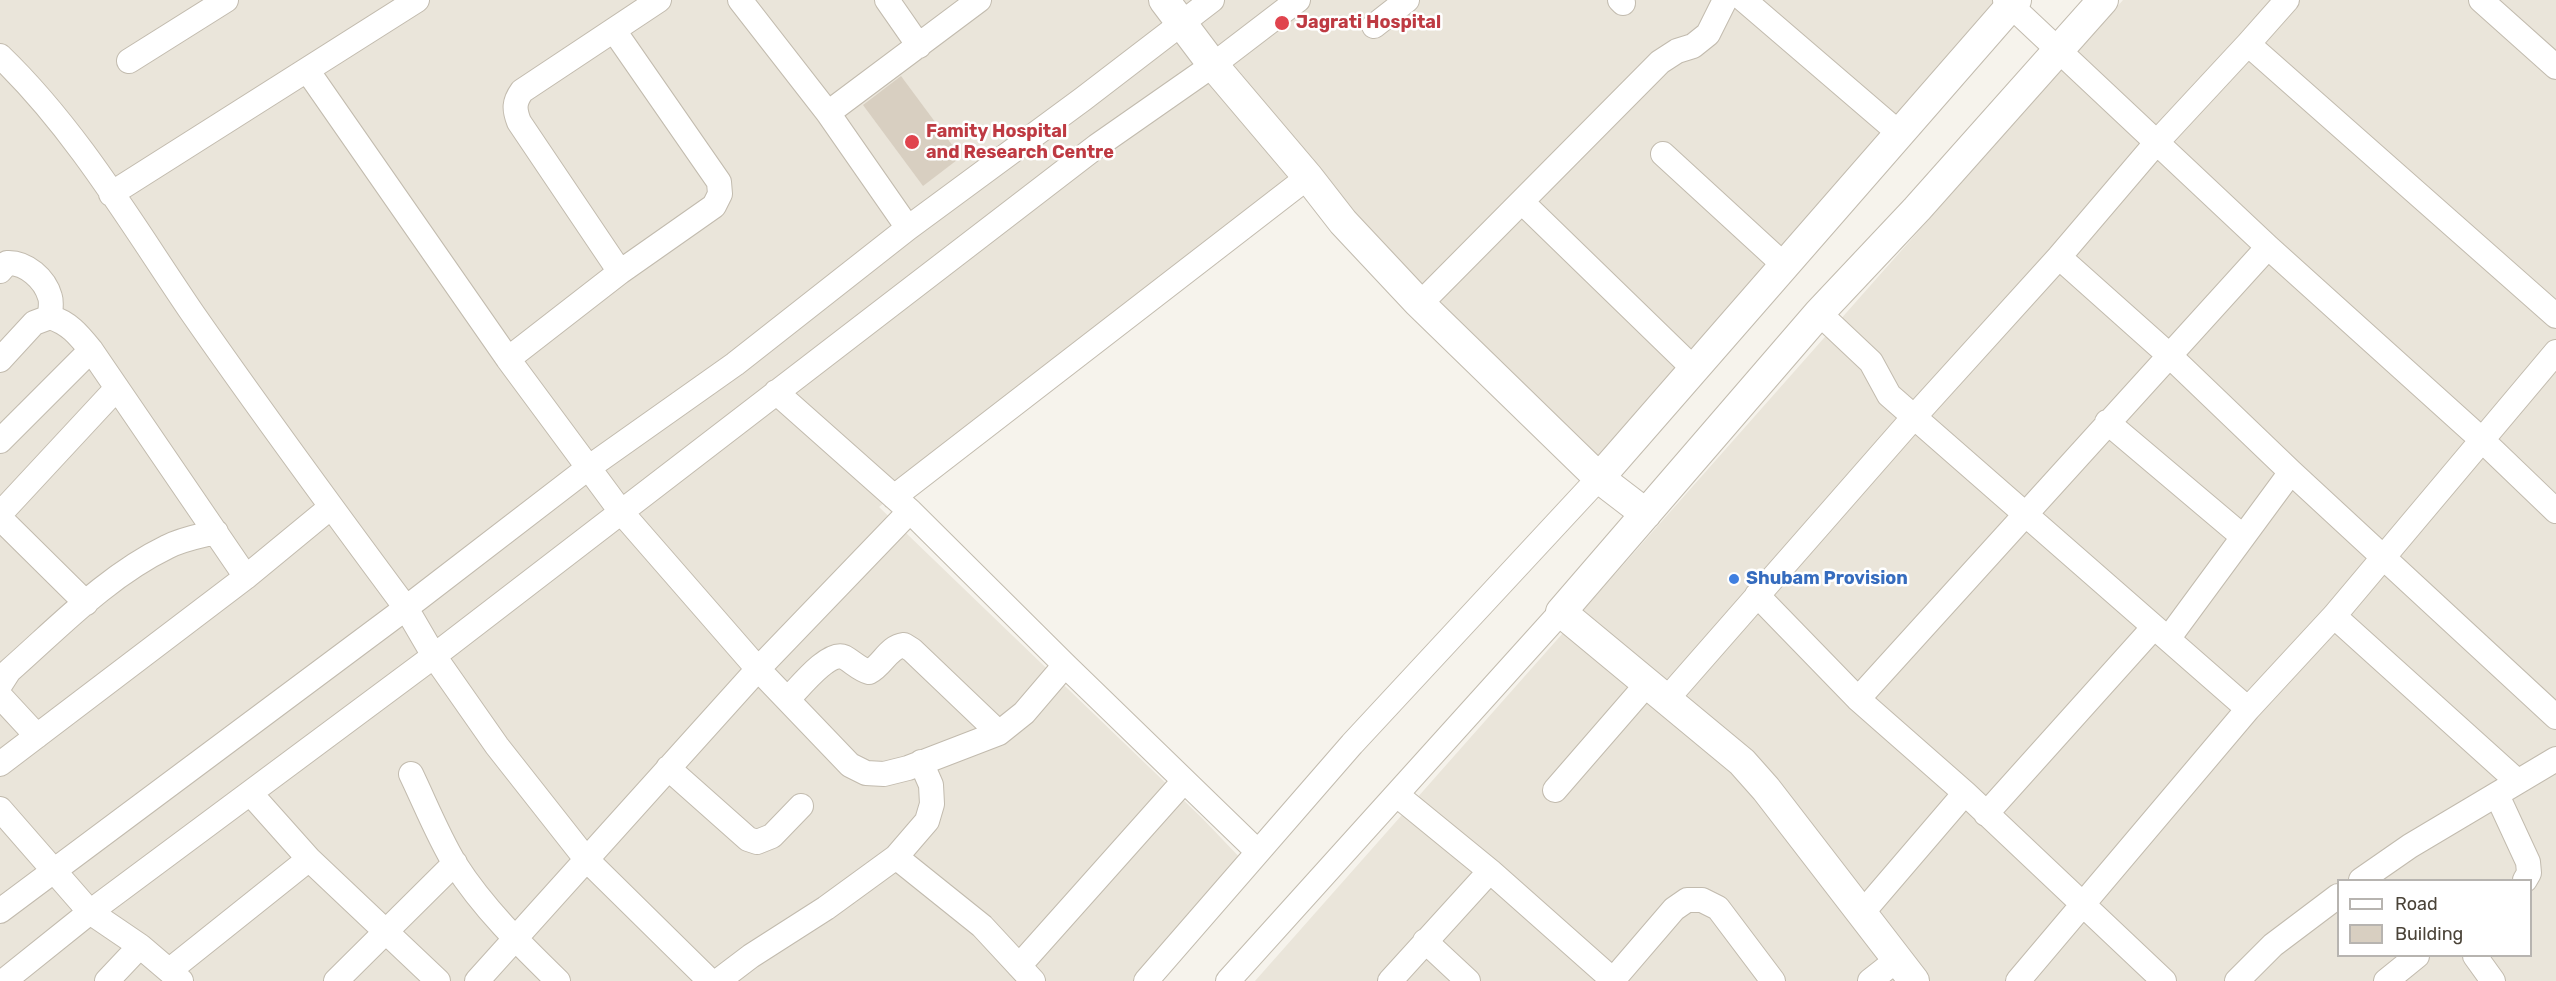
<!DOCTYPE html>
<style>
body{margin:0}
#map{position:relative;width:2556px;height:981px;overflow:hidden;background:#f6f3ec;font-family:Rubik,sans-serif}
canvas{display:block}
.legend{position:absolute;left:2337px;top:879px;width:195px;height:78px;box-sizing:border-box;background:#fff;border:2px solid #b7b4b0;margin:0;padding:8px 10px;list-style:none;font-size:18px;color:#4b4439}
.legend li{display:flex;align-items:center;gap:12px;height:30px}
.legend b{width:30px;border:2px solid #b7b4b0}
</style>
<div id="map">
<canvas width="2556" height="981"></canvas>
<ul class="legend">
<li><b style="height:8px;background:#fff"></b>Road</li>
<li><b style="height:16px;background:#d8cfc1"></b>Building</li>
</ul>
</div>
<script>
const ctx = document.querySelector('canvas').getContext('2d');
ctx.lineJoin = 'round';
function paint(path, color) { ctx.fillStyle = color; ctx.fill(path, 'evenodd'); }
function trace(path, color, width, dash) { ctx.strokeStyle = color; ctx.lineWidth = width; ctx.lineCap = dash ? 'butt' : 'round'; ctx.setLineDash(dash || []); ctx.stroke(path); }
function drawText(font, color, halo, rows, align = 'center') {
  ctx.font = font + ' Rubik,sans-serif'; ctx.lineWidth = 5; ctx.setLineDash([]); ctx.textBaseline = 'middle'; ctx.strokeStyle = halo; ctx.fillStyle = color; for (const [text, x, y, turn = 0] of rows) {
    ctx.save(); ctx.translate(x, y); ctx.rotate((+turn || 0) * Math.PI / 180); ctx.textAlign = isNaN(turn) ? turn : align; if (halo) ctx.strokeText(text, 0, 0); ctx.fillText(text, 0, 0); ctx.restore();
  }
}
const residential = new Path2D(`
 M0,0H2014L1600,465L1474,342L1318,172L975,427L879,507L1202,818L1245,863L1140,981H0Z
 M2123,0H2556V981H1255ZM2338,880H2530V956H2338Z`);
const building = new Path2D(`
 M901,76L961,157L923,186L863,105Z`);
const minor = new Path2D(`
 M740,0L828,113L908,228
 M887,0L919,46
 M1620,0L1623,3
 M1744,0L1899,133
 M2005,0L2268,247L2481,439L2556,511
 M2481,0L2556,67
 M1374,26L1407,0
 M2248,44L2287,0
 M0,56C77,130 133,226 193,314C262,413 334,511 406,608L434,656L497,746L586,859L710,981
 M129,61L226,0
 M307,70L508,359L622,513L758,669L850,765L866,773L884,774L908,768L999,733L1024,713L1065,665
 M828,113L979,0
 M1663,154L1784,265
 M111,194L417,0
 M1522,202L1694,369
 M2059,257L2170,356L2291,472L2556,717
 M0,271L7,263C26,262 45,279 50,297C52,303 50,311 50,317
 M620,272L519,122C514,109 514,102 522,91L659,0
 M1420,304L1660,62L1677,51L1693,46L1708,34L1725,0
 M1819,313L1871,362L1889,395L2248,709
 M508,359L620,272L714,206L720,194L719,182L615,32
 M0,360L34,323L50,317C69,323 78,334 91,350L246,577
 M776,392L910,511L1065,665L1258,852
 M2107,422L2242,536
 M0,441L91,350
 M894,497L1308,177
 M0,514L117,388
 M0,518L86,603
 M1757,595L1858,699L1965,793L2164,981
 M2334,616L2517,781
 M2168,639L2291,472
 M0,685L9,671C59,627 107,576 167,547C182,539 200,536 216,532
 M0,696L37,736
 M789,698C799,688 829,650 844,657C853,662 859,669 869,672C883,665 888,647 904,645L912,650L999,733
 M1858,699L2268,247
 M1666,700L1914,417L2059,257L2157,142L2248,44L2556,316
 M0,764L246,577L331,507
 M668,768L748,839L757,842L772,836L801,806
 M411,774C425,803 438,836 455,864C483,908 521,945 558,981
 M1555,790L1647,684
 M251,794L309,859L438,981
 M1397,795L1490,871L1614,981
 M2497,795L2528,862L2529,873L2525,880
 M0,809L90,912L140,946L181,981
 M1986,814L2154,627
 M896,857L982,926L1033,981
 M2361,880L2410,846L2556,759
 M0,911L406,608L588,468L735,364L908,228L1083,99L1212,0
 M1863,912L1965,793
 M1425,941L1468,981
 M2475,956L2493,981
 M1019,966L1184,781
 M170,970L309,859
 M1613,980L1674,909L1687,900H1702L1718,908L1773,981
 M4,981L90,912L434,656L1097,146L1213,65L1298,0
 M107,981L140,946
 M336,981L455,863
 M477,981L758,669L910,511
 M718,981L751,956L826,908L896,857L927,821L932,804L931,785L921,762
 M1146,981L1352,744L1599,478
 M1228,981L1561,612
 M1390,981L1490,871
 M1870,981L1898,959
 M2018,981L2248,709L2334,616L2556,352
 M2237,981L2273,945L2338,896
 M2386,981L2417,956`);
const tertiary = new Path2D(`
 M1164,0L1213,65L1308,177L1343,222L1418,302L1599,478L1646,514
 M1599,478L2016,0
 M1914,981L1766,789L1742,762L1561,612L1819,313L1917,209L2103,0`);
const markers = [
 [1282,23,8,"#e0444e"],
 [912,142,8,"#e0444e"],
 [1734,579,6,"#3f7fe0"]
];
const healthNames = [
 ["Jagrati Hospital",1296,23],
 ["Famity Hospital",926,132],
 ["and Research Centre",926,153]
];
const shopNames = [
 ["Shubam Provision",1746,579]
];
paint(residential, '#eae5da');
paint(building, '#d8cfc1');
trace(minor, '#c2bbae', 26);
trace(tertiary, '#c2bbae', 32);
trace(minor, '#fff', 24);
trace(tertiary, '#fff', 30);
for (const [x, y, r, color] of markers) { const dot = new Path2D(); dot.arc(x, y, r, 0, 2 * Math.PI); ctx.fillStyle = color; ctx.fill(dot); trace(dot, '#fff', 2); }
drawText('bold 18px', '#be3a42', '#fff', healthNames, 'left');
drawText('bold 18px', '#366cbe', '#fff', shopNames, 'left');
</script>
